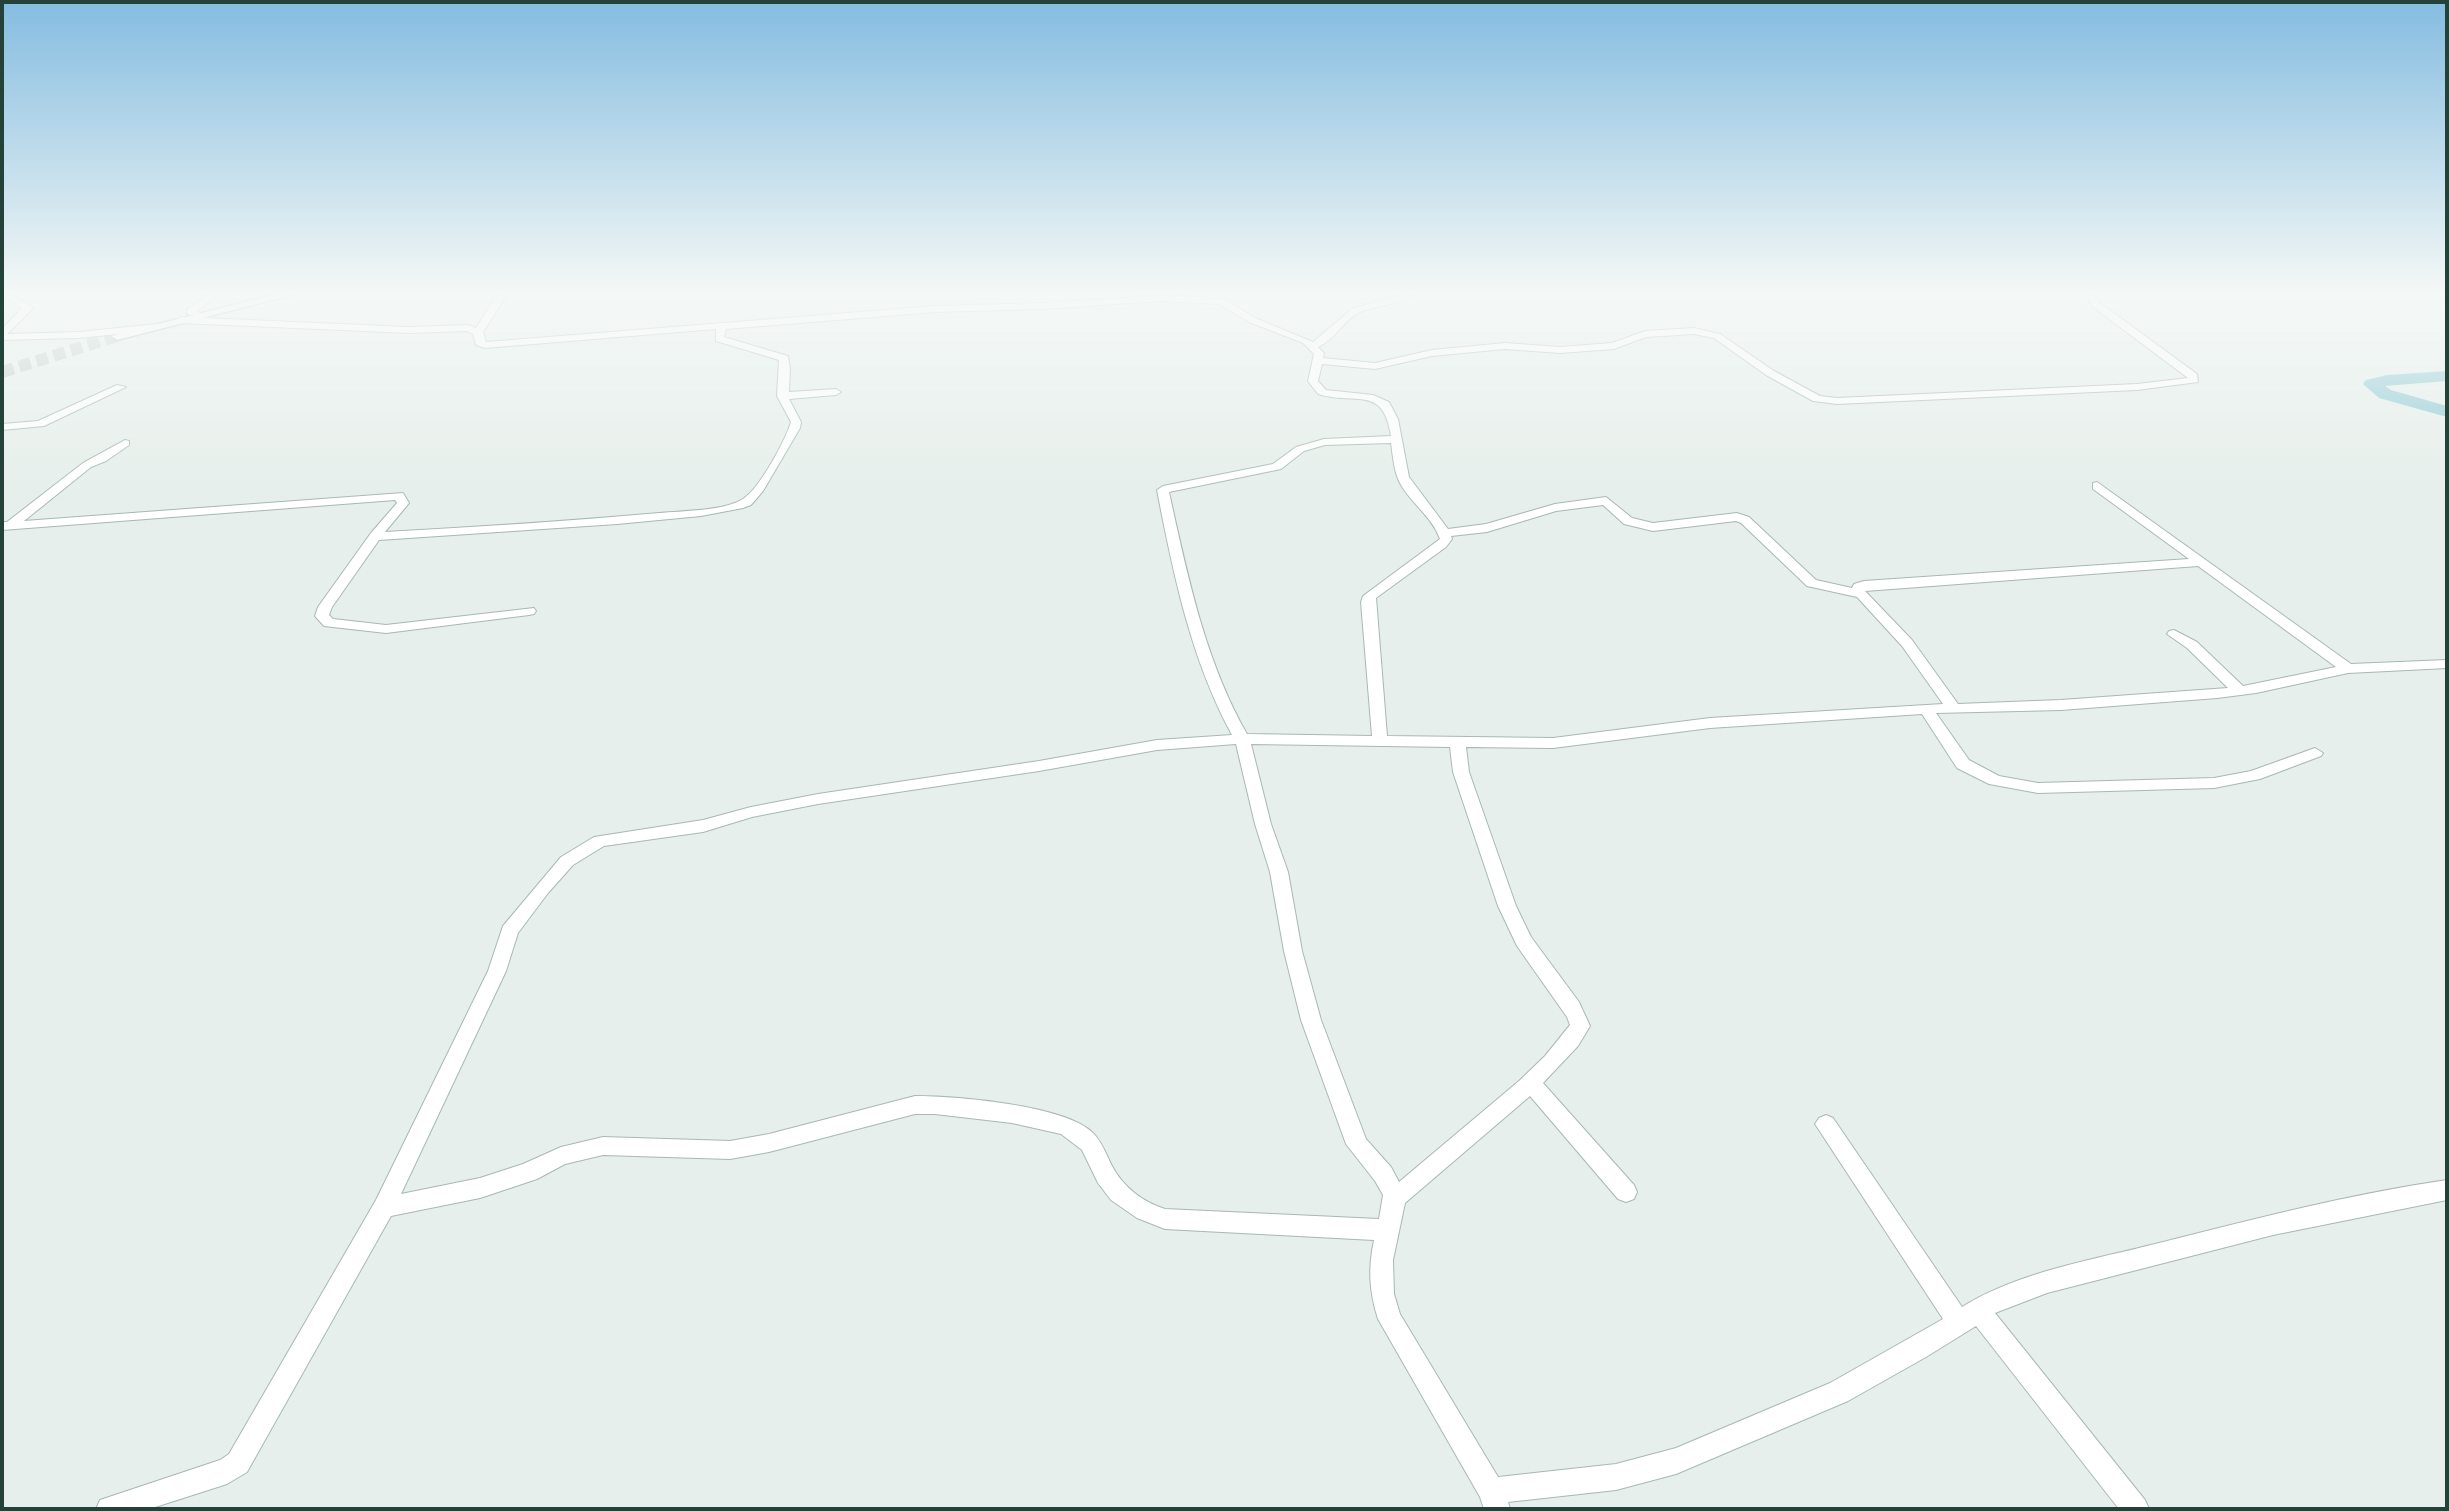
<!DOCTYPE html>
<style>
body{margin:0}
#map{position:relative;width:2449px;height:1511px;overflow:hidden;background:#e6efeb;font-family:"PT Sans",sans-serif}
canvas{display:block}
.frame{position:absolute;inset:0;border:4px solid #24423a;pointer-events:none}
</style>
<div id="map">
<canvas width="2449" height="1511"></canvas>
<div class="frame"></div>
</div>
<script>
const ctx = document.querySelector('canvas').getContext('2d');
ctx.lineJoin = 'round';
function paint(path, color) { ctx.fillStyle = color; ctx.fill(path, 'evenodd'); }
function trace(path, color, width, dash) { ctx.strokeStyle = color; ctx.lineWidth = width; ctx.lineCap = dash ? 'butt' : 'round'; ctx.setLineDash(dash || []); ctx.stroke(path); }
const river = new Path2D(`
 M2447,371V381L2385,386L2391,390L2447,406V417L2379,398L2363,384L2366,380L2387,375Z`);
const tertiaryTunnel = new Path2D(`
 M2,372L117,336`);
const minor = new Path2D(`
 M2,292H8L33,308L7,334L79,332L157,324L162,327L157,330L79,338L2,340V329L22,308L2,296Z
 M210,292H220L197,311L202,315L200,317L187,314V310Z
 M495,292H504L507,295L483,332L486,342L935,306L1043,303L1155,296L1154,292H1162L1164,295L1224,299L1255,318L1313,342L1352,309L1406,292H1416C1403,306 1378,304 1360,312C1343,320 1336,339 1318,347L1324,353L1323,358L1375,363L1432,350L1505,343L1560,347L1612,343L1645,331L1694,328L1720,334L1774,371L1820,396L1837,398L2137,384L2188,378L2093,307L2084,292H2093L2100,303L2197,374L2198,382L2137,390L1837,404L1813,401L1766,375L1714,338L1694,334L1646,337L1614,349L1560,353L1505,349L1432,356L1375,369L1322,364L1318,381L1326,390L1373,395L1389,402L1398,419L1409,477L1448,529L1486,524L1555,504L1606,497L1632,518L1653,523L1737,513L1749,517L1816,580L1852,588L1854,584L1864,581L2189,559L2093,489V483L2097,482L2351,664L2447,660V668L2348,673L2256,693L2217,698L2061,710L1936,713L1969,760L1999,776L2038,783L2214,778L2251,771L2315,748L2323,753L2321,756L2260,779L2214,788L2038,793L1989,784L1957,768L1922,714L1710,728L1553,748L1466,747L1469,772L1516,906L1531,937L1579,1002L1590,1026L1578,1046L1543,1083L1634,1185L1637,1192L1634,1199L1626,1202L1618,1199L1530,1096L1405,1203L1393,1260L1394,1294L1400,1314L1498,1477L1616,1464L1676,1448L1830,1383L1943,1319L1819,1130L1815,1124L1819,1118L1826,1115L1833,1118L1962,1307C2020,1271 2093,1260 2159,1243C2254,1219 2350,1194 2447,1180V1200L2273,1235L2047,1293L1995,1313L2145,1500L2149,1509H2119L1976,1326L1926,1357L1848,1401L1676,1474L1616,1490L1508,1502L1510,1509H1484L1480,1497L1378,1319C1369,1291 1368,1268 1374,1240L1165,1229L1137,1218L1111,1200L1098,1183L1082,1150L1061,1134L1012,1123L935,1114H915L769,1152L730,1159L603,1155L565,1164L537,1179L480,1198L391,1216L247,1472L227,1484L149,1509H96L100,1500L220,1460L229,1454L376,1200L488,971L503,926L561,857L594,837L703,820L751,807L818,794L1039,761L1157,740L1232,735C1191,660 1173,573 1157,490L1163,486L1273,464L1296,447L1324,439L1391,436C1383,384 1356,406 1318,394L1308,381L1314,354L1303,343L1249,322L1219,304L1160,301L1043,309L935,312L726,329L724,337L788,356L790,369L789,392L836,389L841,392L836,395L789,399L801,422L800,428L763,491L751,505L743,508L701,516L617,524L379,540L332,607L329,615L333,619L386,625L534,608L536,611L534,614L529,615L386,633L324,626L315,616L318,607L371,533L397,503L395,500L2,530V522H7L83,463L125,440L129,441V445L106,461L91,467L24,521L403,493L409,503L385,532C477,527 568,521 659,513C681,511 724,511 743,499C760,488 785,441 791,422L777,396L779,360L716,341V329L485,348L476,345L473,334L467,331L409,333L181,323L176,320L181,317L409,327L468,325L476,328L497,295ZM1391,443C1393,457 1394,473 1401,485C1413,505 1432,517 1440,539L1363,596L1361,602L1372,736L1247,734C1205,661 1187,574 1169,492L1281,469L1304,451L1325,445ZM1603,505L1624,524L1653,531L1736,521L1741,523L1807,586L1857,597L1902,646L1943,704L1710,718L1553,738L1387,736L1376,598L1446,547L1452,539L1451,536L1487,532L1556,511ZM2198,566L2336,667L2243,686L2197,642L2174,630L2169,631L2167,634L2187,648L2228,688L2061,700L1958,704L1912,640L1865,591ZM1236,744L1255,824L1270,872L1284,951L1301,1020L1346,1144L1375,1181L1383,1195L1379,1219L1165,1209C1143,1202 1123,1187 1112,1166C1106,1154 1102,1142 1093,1133C1066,1105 954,1096 915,1096L769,1134L730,1141L603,1137L561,1147L523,1164L480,1178L401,1194L506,971L518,933L548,893L573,865L604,846L703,832L752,817L818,804L1039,771L1157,750ZM1251,744L1450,747L1453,772L1498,906L1517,946L1567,1017L1570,1025L1545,1056L1519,1081L1399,1182L1391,1167L1366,1139L1321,1020L1302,951L1288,872L1271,824Z
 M117,385L126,387L44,426L2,430V424L38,421Z`);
const tertiary = new Path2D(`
 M285,292H303L117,340L111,336Z`);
paint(river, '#8ec9d4');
trace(tertiaryTunnel, '#bfccc8', 12, [12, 6]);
trace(minor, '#a8b8b2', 2);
trace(tertiary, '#a8b8b2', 3);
paint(minor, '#fff');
paint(tertiary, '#fff');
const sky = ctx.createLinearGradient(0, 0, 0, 503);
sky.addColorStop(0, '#84bce0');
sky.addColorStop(0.58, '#f4f8f6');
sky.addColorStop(1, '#f4f8f600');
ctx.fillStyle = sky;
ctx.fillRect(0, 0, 2449, 503);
</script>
